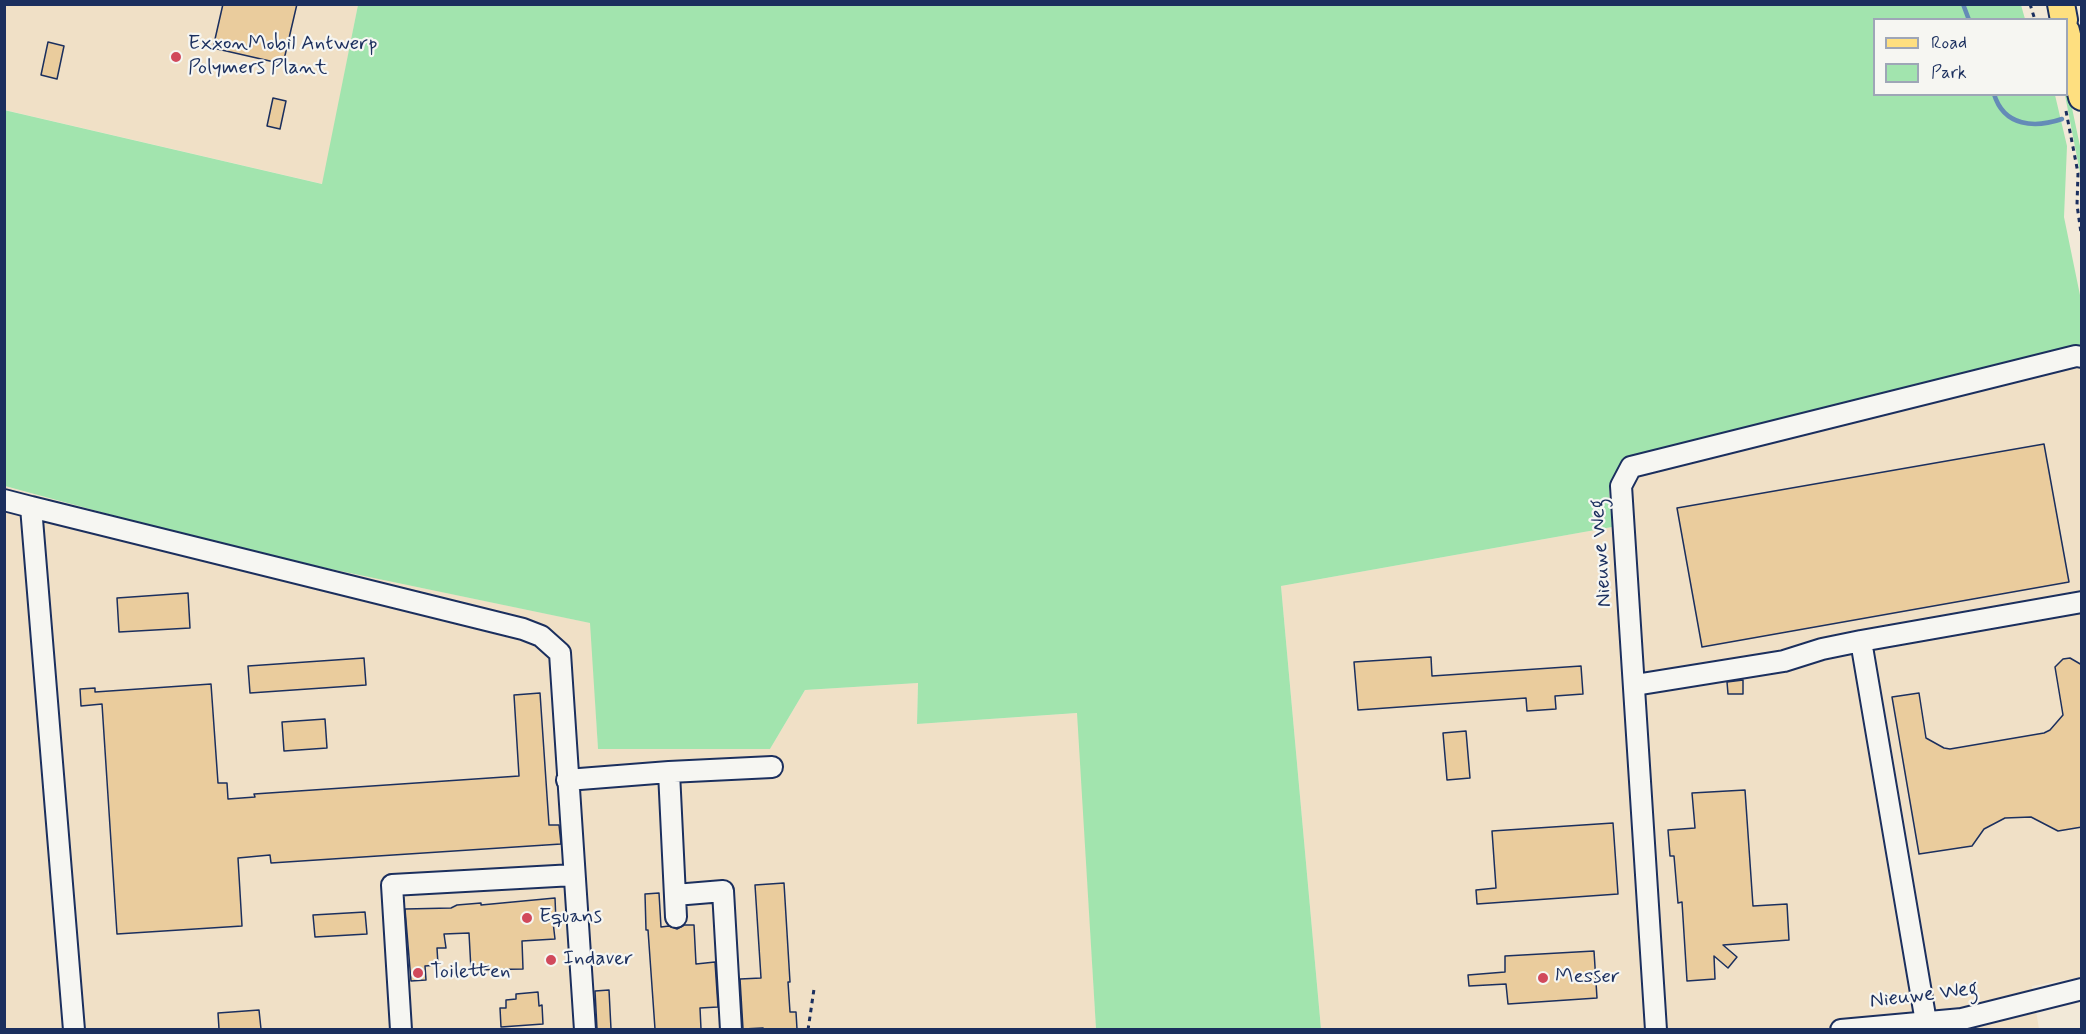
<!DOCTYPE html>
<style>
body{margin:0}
#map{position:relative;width:2086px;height:1034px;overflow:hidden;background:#f2e9d8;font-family:Mynerve,sans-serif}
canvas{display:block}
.frame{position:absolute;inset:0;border:6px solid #1b2f5e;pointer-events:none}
.legend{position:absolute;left:1873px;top:18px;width:195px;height:78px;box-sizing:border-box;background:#f6f6f2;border:2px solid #9ea6b7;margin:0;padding:8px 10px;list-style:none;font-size:18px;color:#1b2f5e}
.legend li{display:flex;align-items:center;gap:12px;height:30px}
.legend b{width:30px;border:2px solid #9ea6b7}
</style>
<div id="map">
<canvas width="2086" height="1034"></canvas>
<div class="frame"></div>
<ul class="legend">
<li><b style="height:8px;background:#fedf80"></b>Road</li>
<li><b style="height:16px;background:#a2e4ae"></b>Park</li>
</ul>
</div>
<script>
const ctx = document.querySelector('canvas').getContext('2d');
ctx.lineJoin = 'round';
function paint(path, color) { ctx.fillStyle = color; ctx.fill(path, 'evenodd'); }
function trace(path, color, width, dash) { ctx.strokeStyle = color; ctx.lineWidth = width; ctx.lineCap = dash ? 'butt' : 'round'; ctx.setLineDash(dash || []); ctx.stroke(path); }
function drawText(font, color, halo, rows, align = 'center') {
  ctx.font = font + ' Mynerve,sans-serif'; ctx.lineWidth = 4.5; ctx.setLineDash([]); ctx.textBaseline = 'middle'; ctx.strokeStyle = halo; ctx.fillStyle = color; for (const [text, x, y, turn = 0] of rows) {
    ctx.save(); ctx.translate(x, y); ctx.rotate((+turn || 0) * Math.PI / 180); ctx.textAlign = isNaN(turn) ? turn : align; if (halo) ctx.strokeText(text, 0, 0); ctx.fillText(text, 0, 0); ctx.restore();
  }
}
const built = new Path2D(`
 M5,5H358L323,184L5,110Z
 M2081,350V977L2032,986L2039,1029H1321L1281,586L1612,527L1609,491L1623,459Z
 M4,486L244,551L591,623L598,749H770L805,690L918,683L917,724L1078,713L1096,1029H5Z`);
const green = new Path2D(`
 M358,5H2021L2025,19L1874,20V94L2055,95L2067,146L2064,217L2081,300V350L1623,458L1609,491L1612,527L1281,586L1321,1029H1096L1077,713L917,724L918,683L805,690L770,749H598L590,623L244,551L5,486L4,110L322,184Z
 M2067,84L2081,151V178L2065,95Z`);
const stream = new Path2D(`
 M1963,4L1969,20
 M1994,94C2004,127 2035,128 2062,119`);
const building = new Path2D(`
 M223,4H297L283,64L213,48Z
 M48,42L64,46L57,79L41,75Z
 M273,98L286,101L280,129L267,126Z
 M2044,444L2069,582L1702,647L1677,508Z
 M188,593L190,628L119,632L117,598Z
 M1431,657L1432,676L1581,666L1583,694L1555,696L1556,709L1527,711L1526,698L1358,710L1354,662Z
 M364,658L366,685L250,693L248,666Z
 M2070,658L2082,665V827L2058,831L2031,817L2005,818L1984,829L1972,846L1919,854L1892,697L1919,693L1926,738L1944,748L1950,749L2044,733L2050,730L2063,715L2055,667L2063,659Z
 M1743,680V694H1728L1727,682Z
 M211,684L218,783H227L228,799L255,797L254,794L519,776L514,695L540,693L549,825H559L561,844L271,863L270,855L238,858L242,926L117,934L102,704L81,706L80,689L95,688V692Z
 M325,719L327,748L284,751L282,722Z
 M1466,731L1470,778L1447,780L1443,733Z
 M1745,790L1753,906L1787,904L1789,940L1723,945L1737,957L1728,968L1714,956L1715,979L1687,981L1682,902L1678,903L1674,856H1670L1668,830L1695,828L1692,793Z
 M1613,823L1618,894L1477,904L1476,890L1496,888L1492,831Z
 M784,883L790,982H788L790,1012H796L797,1029H764L763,1028L743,1029L740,979L761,978L755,885Z
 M659,893L661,927L669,926L677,929L684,925H694L696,964L715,962L718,1007L700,1008L701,1029H655L648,930H646L645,894Z
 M555,898L556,922H553L555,939L522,941L523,969L471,970L469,933L444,934L446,948H437L438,965L425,966L426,980L411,981L405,909L451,908L457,905L481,903V905Z
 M365,912L367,934L315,937L313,915Z
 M1594,951L1597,998L1508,1004L1506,984L1469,986L1468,975L1505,972V956Z
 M609,990L611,1029H597L595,991Z
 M538,992L539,1006L542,1005L543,1024L501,1027L500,1008H506V1000L516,999V994Z
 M259,1010L261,1029H219L218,1013Z`);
const path = new Path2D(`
 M2030,4L2035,20
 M2066,111L2078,173L2077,205L2082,240
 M808,1030L814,989`);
const minor = new Path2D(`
 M4,500L31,507L74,1030
 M31,507L523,629L541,636L560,653L585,1030
 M1861,641L1926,1022
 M1635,685L1784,661L1822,649L1861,641L2082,602
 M669,772L772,767
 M567,780L669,772L676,917
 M675,895L723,891L731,1030
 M401,1030L392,885L574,875
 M1656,1030L1621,486L1631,467L2076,356L2082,357
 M1841,1030L1962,1019L2082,989`);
const major = new Path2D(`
 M2061,4L2064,20
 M2066,31L2082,97`);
const markers = [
 [176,57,6,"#d1495b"],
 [527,918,6,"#d1495b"],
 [551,960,6,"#d1495b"],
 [418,973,6,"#d1495b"],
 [1543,978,6,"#d1495b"]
];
const poiNames = [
 ["ExxonMobil Antwerp",188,45],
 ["Polymers Plant",188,69],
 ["Equans",539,918],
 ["Indaver",563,960],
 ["Toiletten",430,973],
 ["Messer",1555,978]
];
const streetNames = [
 ["Nieuwe Weg",1602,553,-94],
 ["Nieuwe Weg",1924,996,-7]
];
paint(built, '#f0e0c6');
paint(green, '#a2e4ae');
trace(stream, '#648bb7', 4.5);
paint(building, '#eacc9d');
trace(building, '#1b2f5e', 1.5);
trace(minor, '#1b2f5e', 24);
trace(major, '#1b2f5e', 30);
trace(path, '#1b2f5e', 3, [4.5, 4.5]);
trace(minor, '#f6f6f2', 20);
trace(major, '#fedf80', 26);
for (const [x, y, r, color] of markers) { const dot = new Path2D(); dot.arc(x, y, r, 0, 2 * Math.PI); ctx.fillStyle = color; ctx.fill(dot); trace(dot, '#f6f6f2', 2); }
drawText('21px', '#1b2f5e', '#f6f6f2', poiNames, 'left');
drawText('21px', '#1b2f5e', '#f6f6f2', streetNames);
</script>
